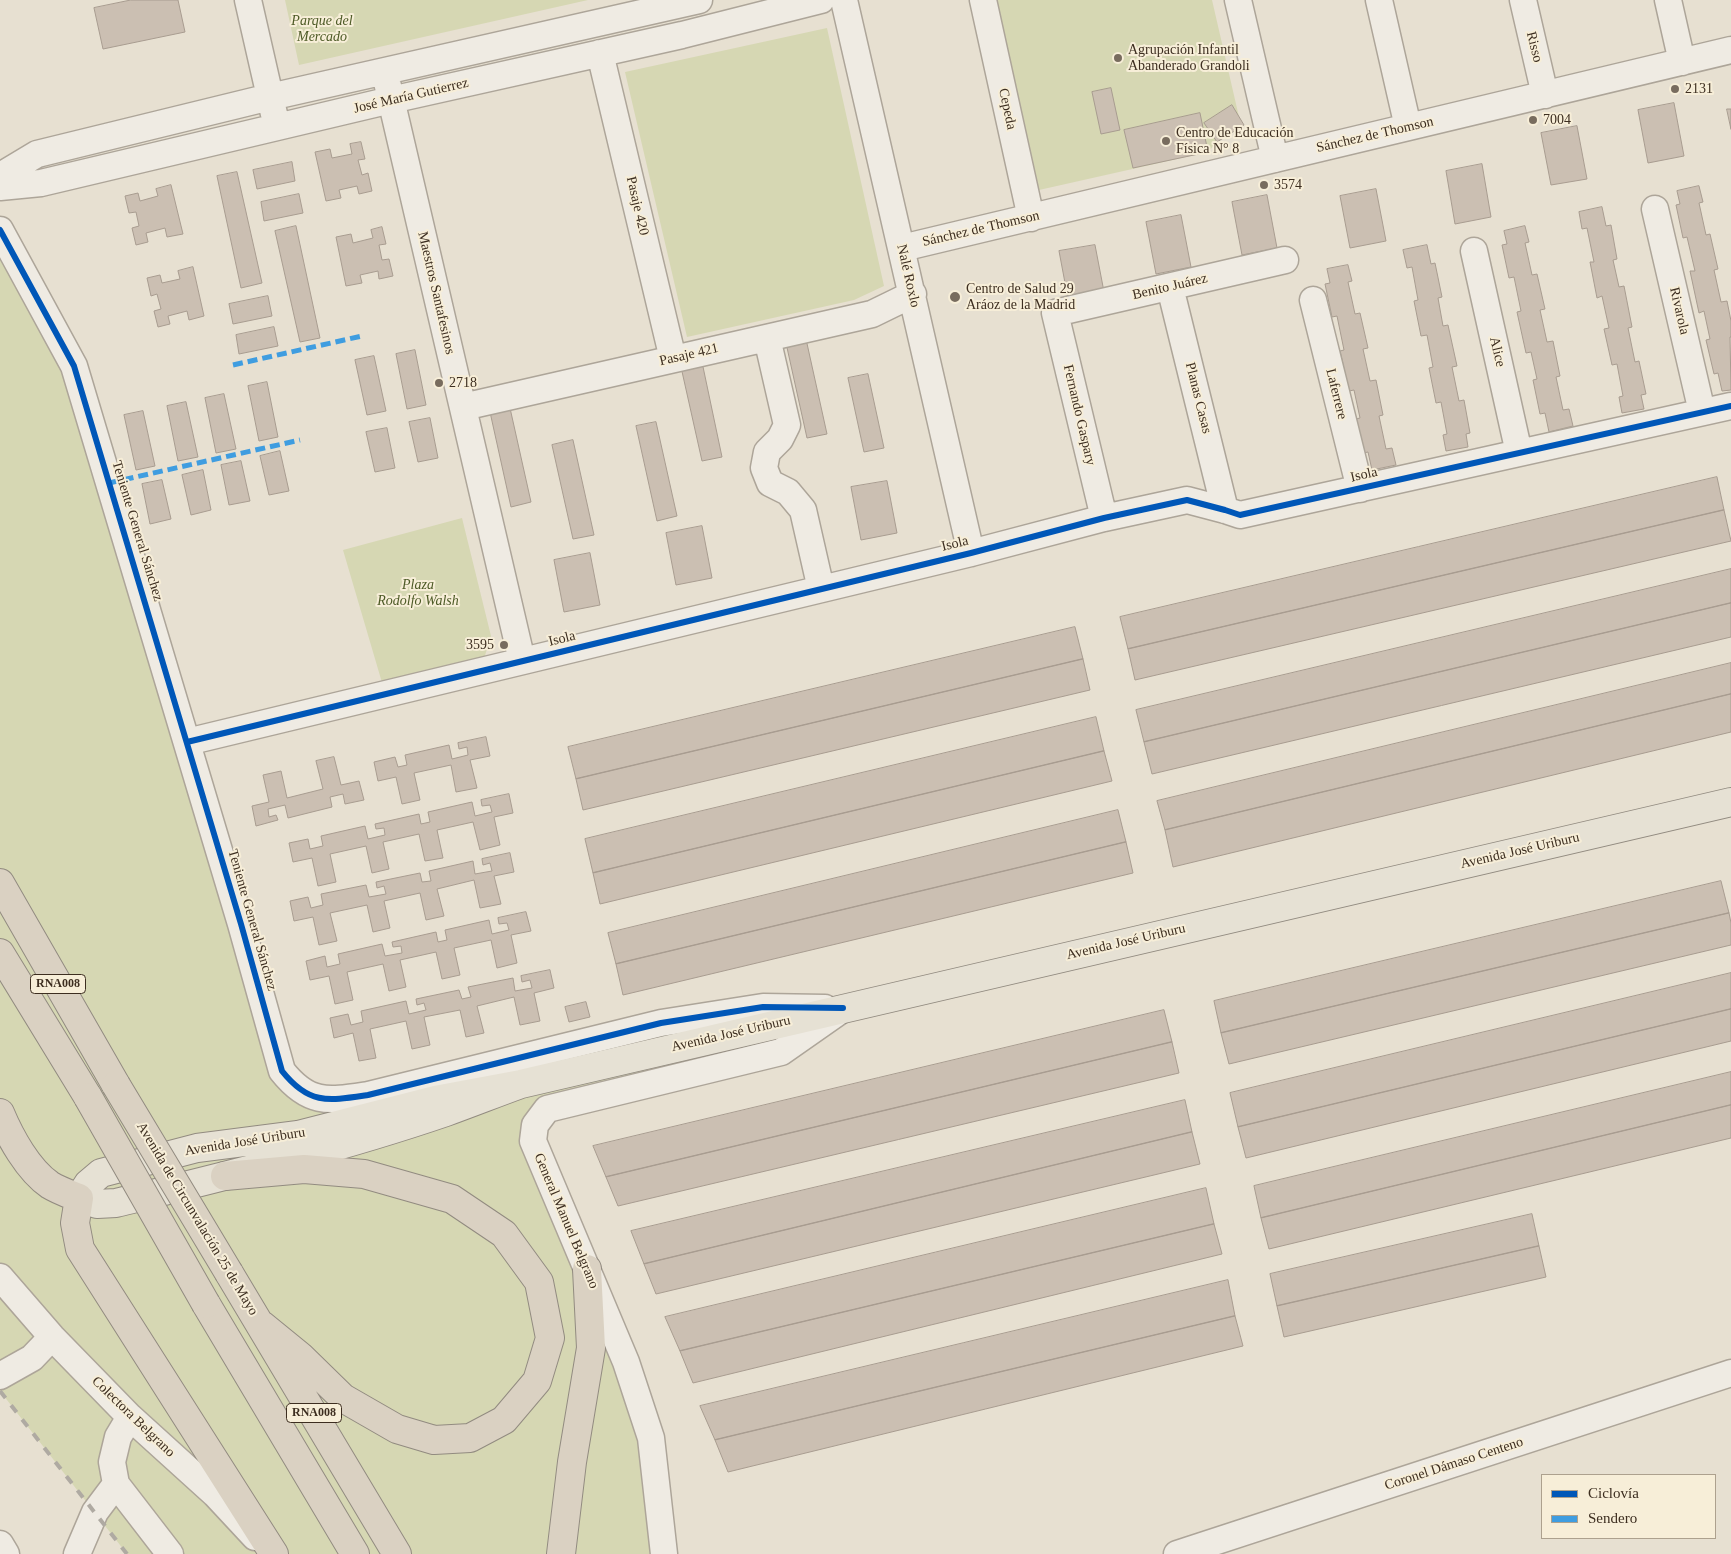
<!DOCTYPE html>
<meta charset="utf-8">
<style>
body{margin:0}
#map{position:relative;width:1731px;height:1554px;overflow:hidden;background:#e7e0d1;font-family:"Times New Roman",serif}
canvas{display:block}
.legend{position:absolute;left:1541px;top:1474px;width:175px;height:65px;box-sizing:border-box;background:#f7eed8;border:1px solid #ada18e;margin:0;padding:6px 9px;list-style:none;font-size:15px;color:#3d2e20}
.legend li{display:flex;align-items:center;gap:10px;height:25px}
.legend b{width:25px;border:1px solid #ada18e}
</style>
<div id="map">
<canvas width="1731" height="1554"></canvas>
<ul class="legend">
<li><b style="height:6px;background:#0057b8"></b>Ciclovía</li>
<li><b style="height:6px;background:#3f9de0"></b>Sendero</li>
</ul>
</div>
<script>
const ctx = document.querySelector('canvas').getContext('2d');
ctx.lineJoin = 'round';
function paint(path, color) { ctx.fillStyle = color; ctx.fill(path, 'evenodd'); }
function trace(path, color, width, dash) { ctx.strokeStyle = color; ctx.lineWidth = width; ctx.lineCap = dash ? 'butt' : 'round'; ctx.setLineDash(dash || []); ctx.stroke(path); }
function drawText(font, color, halo, rows, align = 'center') {
  ctx.font = font + ' "Times New Roman",serif'; ctx.lineWidth = 4; ctx.setLineDash([]); ctx.textBaseline = 'middle'; ctx.strokeStyle = halo; ctx.fillStyle = color; for (const [text, x, y, turn = 0] of rows) {
    ctx.save(); ctx.translate(x, y); ctx.rotate((+turn || 0) * Math.PI / 180); ctx.textAlign = isNaN(turn) ? turn : align; if (halo) ctx.strokeText(text, 0, 0); ctx.fillText(text, 0, 0); ctx.restore();
  }
}
const green = new Path2D(`
 M285,0H588L299,65Z
 M996,0H1212L1239,117L1244,125L1217,142L1208,152L1039,190Z
 M827,28L884,286L854,300L687,337L625,72Z
 M0,230L74,366L282,1071L313,1098L567,1046L843,1008L781,1052L535,1125L626,1362L664,1554H127L0,1391Z
 M462,518L491,636L483,662L383,686L343,550Z`);
const building = new Path2D(`
 M131,0H178L185,32L103,49L94,8Z
 M1111,88L1120,130L1101,134L1092,92Z
 M1674,103L1684,156L1648,163L1638,110Z
 M1232,105L1244,125L1217,142L1204,123Z
 M1727,109H1731V129Z
 M1200,113L1208,152L1133,168L1124,130Z
 M1577,126L1587,179L1551,185L1541,133Z
 M361,142L365,159L358,160L362,175L368,173L372,191L359,194L357,186L339,190L341,198L326,201L315,152L330,149L332,158L352,154L350,144Z
 M292,162L295,181L257,189L253,170Z
 M1482,164L1491,217L1455,224L1446,171Z
 M237,172L262,283L241,288L217,176Z
 M171,185L183,234L167,237L165,228L146,233L148,242L136,245L132,228L139,226L136,212L129,213L125,196L138,193L140,201L158,196L156,189Z
 M1699,186L1703,202L1699,203L1706,235L1710,234L1718,269L1714,270L1721,302L1727,301L1731,321V337H1730L1731,390L1722,391L1718,373L1714,374L1706,340L1710,339L1704,311L1699,313L1690,271H1695L1687,237L1683,238L1676,205L1680,204L1677,191Z
 M1376,189L1386,241L1350,248L1340,196Z
 M299,194L303,213L264,221L261,202Z
 M1267,195L1277,248L1242,255L1232,202Z
 M1602,207L1606,226L1611,225L1617,259L1613,260L1619,287L1624,286L1632,327L1628,328L1635,362L1639,361L1646,394L1641,395L1644,409L1622,413L1619,397L1623,396L1617,364L1612,365L1604,329L1609,328L1602,296L1597,298L1590,262H1594L1587,228L1582,229L1579,212Z
 M1181,215L1191,267L1156,274L1146,222Z
 M296,226L320,338L300,342L275,231Z
 M1525,226L1529,242L1525,243L1532,275L1537,274L1545,309L1540,310L1547,342L1553,341L1560,376L1556,377L1563,410L1569,409L1573,426L1549,432L1545,413L1540,414L1533,380L1537,379L1531,352L1526,353L1517,312L1521,311L1514,277L1509,278L1502,245L1507,244L1504,231Z
 M382,227L386,244L379,245L382,260L389,259L393,276L379,279L378,271L360,275L362,283L346,286L336,237L351,234L353,243L373,238L371,230Z
 M1095,245L1105,297L1069,304L1059,251Z
 M1427,245L1431,264L1435,263L1442,297L1438,298L1443,326L1448,325L1457,366L1452,367L1459,401L1464,400L1470,433L1466,434L1468,447L1446,451L1443,435L1447,434L1441,402L1436,403L1429,368L1433,367L1427,335L1421,336L1414,301L1418,300L1412,267L1407,268L1403,250Z
 M1348,265L1352,281L1348,282L1355,314L1360,313L1368,348L1363,349L1370,381L1376,380L1383,415L1379,416L1386,449L1392,448L1396,465L1372,470L1368,452L1363,453L1356,419L1360,418L1354,390L1349,391L1340,351L1344,350L1337,316L1332,317L1325,284L1330,283L1327,269Z
 M193,267L204,316L189,320L187,311L168,316L170,324L158,327L154,311L161,309L157,294L151,296L147,278L160,275L162,283L180,279L178,271Z
 M268,296L272,316L233,324L229,304Z
 M274,327L278,346L239,354L236,335Z
 M806,339L827,434L807,438L786,343Z
 M415,350L426,405L407,409L396,354Z
 M374,356L386,411L367,415L355,360Z
 M702,362L722,457L702,461L681,367Z
 M868,374L884,448L864,452L848,378Z
 M267,382L278,437L259,441L248,386Z
 M224,394L236,449L216,453L205,398Z
 M186,402L198,457L178,461L167,406Z
 M510,408L531,502L511,507L490,412Z
 M143,411L155,466L136,470L124,415Z
 M430,418L438,458L418,462L409,422Z
 M656,422L677,516L657,521L636,426Z
 M387,428L395,468L375,472L366,432Z
 M573,440L594,535L573,539L552,445Z
 M280,451L289,491L269,495L260,456Z
 M241,461L250,501L229,505L221,465Z
 M203,470L211,510L191,515L182,475Z
 M1717,477L1724,510L1128,649L1120,617Z
 M162,480L171,519L150,524L142,484Z
 M887,481L897,533L861,540L851,487Z
 M1724,510L1731,541L1135,680L1128,649Z
 M702,526L712,578L676,585L666,533Z
 M590,553L600,605L564,612L554,560Z
 M1731,569V603L1144,742L1136,710Z
 M1731,603V637L1152,774L1144,742Z
 M1075,627L1083,659L576,779L568,747Z
 M1083,659L1090,690L583,810L576,779Z
 M1731,663V694L1165,830L1157,801Z
 M1731,694V732L1173,867L1165,830Z
 M1096,717L1104,751L593,873L585,839Z
 M486,737L490,756L470,760L477,788L456,792L451,765L414,773L420,800L402,804L396,777L378,781L374,762L395,757L398,767L407,765L405,755L449,745L452,759L468,755L467,747L459,749L458,743Z
 M1104,751L1112,781L600,904L593,873Z
 M334,757L341,785L359,781L364,800L345,804L343,794L330,797L332,807L288,818L285,805L268,809L269,817L276,815L278,820L256,826L252,806L269,802L263,775L281,771L287,798L323,789L316,761Z
 M509,794L513,813L494,817L500,845L480,850L473,822L437,830L443,858L425,861L419,834L383,842L389,869L372,873L366,846L330,854L336,882L318,886L312,858L293,862L289,843L308,839L310,849L323,846L321,836L365,826L368,839L385,835L384,828L376,829L375,824L419,814L421,824L430,822L428,812L472,802L475,816L492,812L490,805L482,806L481,800Z
 M1118,810L1126,842L616,964L608,933Z
 M1126,842L1133,873L623,995L616,964Z
 M510,853L514,872L494,876L501,904L480,908L474,880L437,889L444,916L426,920L420,893L384,901L390,928L373,932L367,905L330,913L337,941L319,945L313,917L294,921L290,901L308,897L311,908L323,905L321,894L366,885L369,897L386,894L384,886L377,888L376,882L420,873L422,882L431,881L429,871L473,861L475,874L492,871L490,863L483,865L482,859Z
 M1721,881L1729,913L1221,1033L1214,1001Z
 M526,912L531,931L511,935L517,963L497,968L491,940L454,948L460,975L442,979L436,952L400,960L406,987L389,991L383,964L347,972L353,1000L335,1004L329,976L310,980L306,961L325,956L327,967L340,964L338,954L382,944L385,956L402,953L401,946L393,947L392,942L436,932L438,942L447,940L445,930L489,920L492,934L509,930L507,923L499,924L498,918Z
 M1729,913L1731,923V945L1229,1064L1221,1033Z
 M550,970L554,988L534,993L540,1021L520,1025L514,997L477,1006L484,1033L466,1037L460,1010L424,1017L430,1045L412,1049L406,1021L370,1029L376,1058L359,1061L353,1033L334,1038L330,1018L348,1014L351,1025L363,1022L361,1011L406,1001L409,1014L426,1010L424,1003L417,1005L416,999L459,990L462,999L471,997L468,987L513,978L515,991L532,988L530,980L522,982L521,976Z
 M1731,973V1009L1238,1127L1230,1093Z
 M586,1002L590,1017L569,1022L565,1007Z
 M1731,1009V1041L1246,1158L1238,1127Z
 M1164,1010L1172,1042L606,1177L593,1146Z
 M1172,1042L1179,1073L618,1206L606,1177Z
 M1731,1072V1105L1261,1218L1254,1186Z
 M1185,1100L1192,1132L644,1264L631,1231Z
 M1731,1105V1138L1269,1249L1261,1218Z
 M1192,1132L1200,1164L656,1294L644,1264Z
 M1206,1188L1214,1224L680,1351L665,1317Z
 M1532,1214L1539,1246L1277,1306L1270,1274Z
 M1214,1224L1222,1254L693,1383L680,1351Z
 M1539,1246L1546,1277L1284,1337L1277,1306Z
 M1228,1280L1235,1316L715,1440L700,1406Z
 M1235,1316L1243,1346L728,1472L715,1440Z`);
const minor = new Path2D(`
 M248,0L274,114
 M844,0L971,553
 M983,0L1031,218
 M1238,0L1275,159
 M1379,0L1408,127
 M1523,0L1545,95
 M1668,0L1682,62
 M600,53L673,359
 M387,82L522,661
 M0,176L37,154L270,97L699,0
 M0,187L41,183L391,100L682,35L821,0
 M1655,209L1702,412
 M0,230L74,366L241,924L282,1071C309,1105 328,1101 368,1095L661,1023L763,1007L825,1008
 M902,248L1731,50
 M1474,251L1519,453
 M1170,287L1225,510
 M1313,300L1360,489
 M767,338L787,425L780,439L767,452L764,468L770,483L788,492L803,510L821,589
 M463,407L872,314L913,294
 M1104,518L1055,313L1285,260
 M187,742L971,553L1104,518L1187,500L1225,510L1240,515L1731,406
 M0,1277L52,1337L130,1417L215,1494L255,1537
 M0,1376L32,1358L52,1337
 M130,1417L118,1437L112,1462L116,1484L170,1554
 M0,1544L6,1554
 M77,1554L95,1512L116,1484
 M664,1554L651,1438L626,1362L533,1141L535,1125L547,1109L781,1052L841,1010
 M1177,1554L1731,1373`);
const major = new Path2D(`
 M521,1084C496,1093 471,1103 446,1112C338,1149 226,1176 116,1203L97,1204L79,1198L88,1184L101,1173L197,1148L298,1135L435,1100L521,1084L1731,802`);
const highway = new Path2D(`
 M0,883L116,1085
 M0,953L88,1097
 M0,1113C10,1137 28,1170 50,1185C58,1190 69,1194 79,1198L75,1223L80,1249L274,1554
 M225,1176L304,1169L364,1174L452,1199L504,1234L539,1282L550,1338L537,1381L504,1420L470,1438L434,1440L397,1429L343,1398L300,1356L262,1325
 M229,1273L397,1554
 M206,1304L355,1554
 M561,1554L572,1462L591,1348L587,1269`);
const rail = new Path2D(`
 M0,1391L127,1554`);
const highwayBridge = new Path2D(`
 M116,1085L229,1273
 M88,1097L206,1304`);
const quiet = new Path2D(`
 M233,365L362,336
 M109,483L300,440`);
const cycleway = new Path2D(`
 M0,230L74,366L241,924L282,1071C309,1105 328,1101 368,1095L661,1023L763,1007L843,1008
 M187,742L971,553L1104,518L1187,500L1225,510L1240,515L1731,406`);
const markers = [
 [1118,58,5,"#786c5e"],
 [1675,89,5,"#786c5e"],
 [1533,120,5,"#786c5e"],
 [1166,141,5,"#786c5e"],
 [1264,185,5,"#786c5e"],
 [955,297,6,"#786c5e"],
 [439,383,5,"#786c5e"],
 [504,645,5,"#786c5e"]
];
const shields = [
 [58,984,55],
 [314,1413,55]
];
const shieldNames = [
 ["RNA008",58,984],
 ["RNA008",314,1413]
];
const parkNames = [
 ["Parque del",322,21],
 ["Mercado",322,37],
 ["Plaza",418,585],
 ["Rodolfo Walsh",418,601]
];
const streetNames = [
 ["Risso",1534,47,76],
 ["José María Gutierrez",411,96,-13],
 ["Cepeda",1007,109,78],
 ["Sánchez de Thomson",1375,135,-13],
 ["Pasaje 420",637,206,77],
 ["Sánchez de Thomson",981,229,-13],
 ["Nalé Roxlo",908,276,77],
 ["Benito Juárez",1170,287,-13],
 ["Maestros Santafesinos",436,293,77],
 ["Rivarola",1679,311,77],
 ["Alice",1497,352,77],
 ["Pasaje 421",689,355,-13],
 ["Laferrere",1336,394,76],
 ["Planas Casas",1198,398,76],
 ["Fernando Gaspary",1079,415,77],
 ["Isola",1364,475,-13],
 ["Teniente General Sánchez",137,531,73],
 ["Isola",955,544,-14],
 ["Isola",562,639,-14],
 ["Avenida José Uriburu",1520,851,-13],
 ["Teniente General Sánchez",252,920,74],
 ["Avenida José Uriburu",1126,942,-13],
 ["Avenida José Uriburu",731,1034,-13],
 ["Avenida José Uriburu",245,1142,-9],
 ["Avenida de Circunvalación 25 de Mayo",197,1219,59],
 ["General Manuel Belgrano",566,1221,67],
 ["Colectora Belgrano",133,1417,44],
 ["Coronel Dámaso Centeno",1454,1464,-18]
];
const poiNames = [
 ["Agrupación Infantil",1128,50],
 ["Abanderado Grandoli",1128,66],
 ["2131",1685,89],
 ["7004",1543,120],
 ["Centro de Educación",1176,133],
 ["Física N° 8",1176,149],
 ["3574",1274,185],
 ["Centro de Salud 29",966,289],
 ["Aráoz de la Madrid",966,305],
 ["2718",449,383],
 ["3595",494,645,"right"]
];
paint(green, '#d6d7b3');
paint(building, '#cbbfb2');
trace(building, '#a89c90', 1);
trace(minor, '#ada599', 29);
trace(major, '#928b80', 30);
trace(highway, '#928b80', 30);
trace(minor, '#efebe3', 26);
trace(major, '#e6e1d4', 28);
trace(highway, '#dad1c2', 28);
trace(rail, '#afaaa2', 4, [9, 9]);
trace(highwayBridge, '#928b80', 30, []);
trace(highwayBridge, '#dad1c2', 28);
trace(quiet, '#3f9de0', 5, [10, 5]);
trace(cycleway, '#0057b8', 6);
for (const [x, y, r, color] of markers) { const dot = new Path2D(); dot.arc(x, y, r, 0, 2 * Math.PI); ctx.fillStyle = color; ctx.fill(dot); trace(dot, '#f7eed8', 2); }
for (const [x, y, w] of shields) { const box = new Path2D(); box.roundRect(x - w / 2, y - 9.5, w, 19, 4); ctx.fillStyle = '#f7eed8'; ctx.fill(box); trace(box, '#3d2e20', 1); }
drawText('bold 12px', '#3d2e20', null, shieldNames);
drawText('italic 14px', '#4d5a26', '#f7eed8', parkNames);
drawText('14px', '#3d2e20', '#f7eed8', streetNames);
drawText('14px', '#3d2e20', '#f7eed8', poiNames, 'left');
</script>
